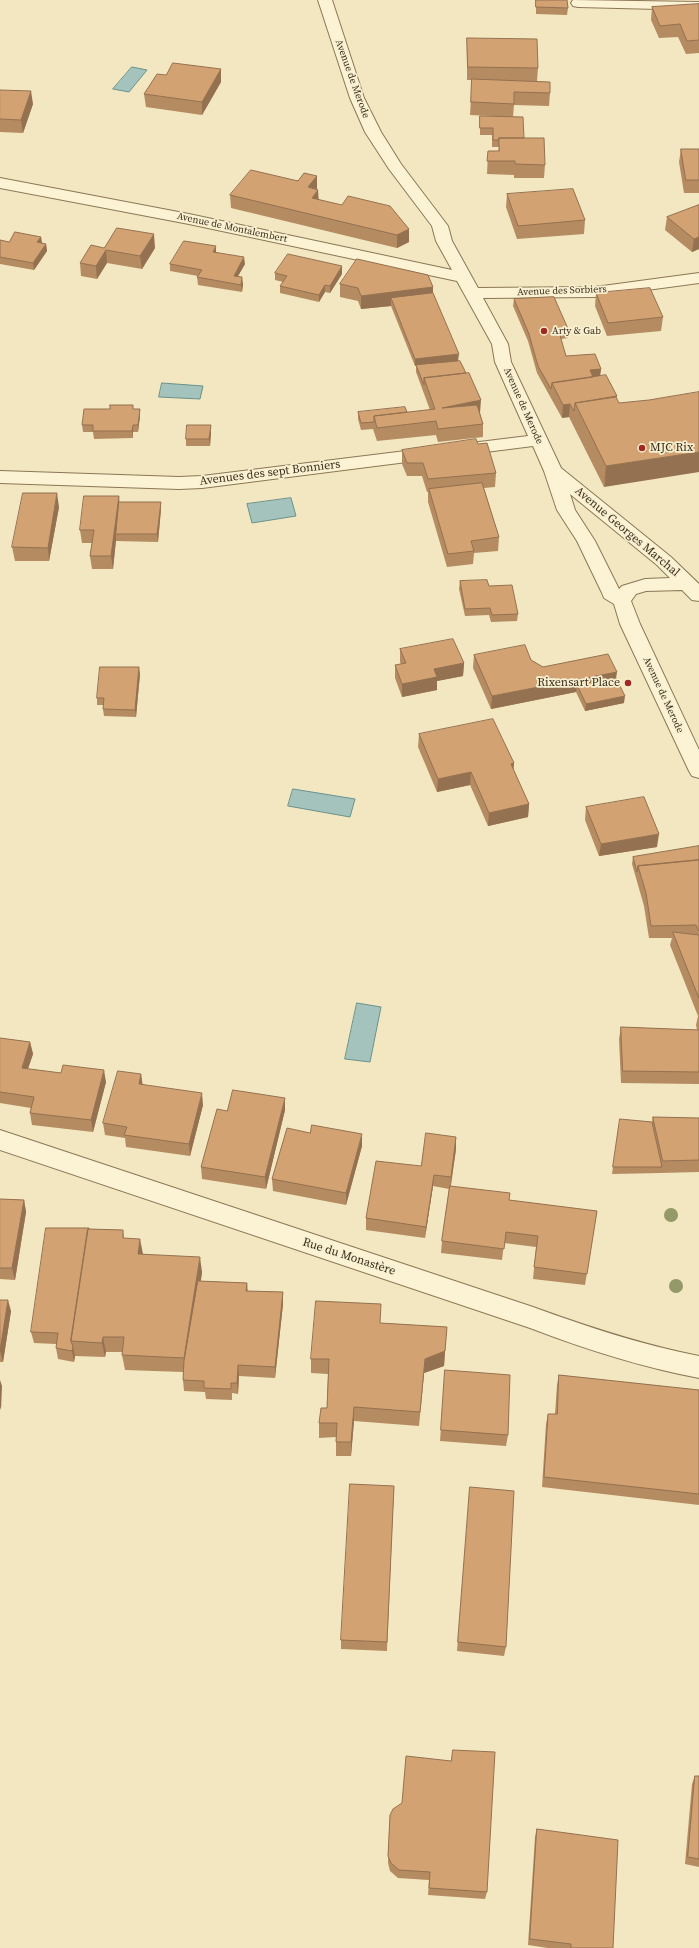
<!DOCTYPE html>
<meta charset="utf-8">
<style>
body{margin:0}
canvas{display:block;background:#f2e7c0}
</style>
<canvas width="699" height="1948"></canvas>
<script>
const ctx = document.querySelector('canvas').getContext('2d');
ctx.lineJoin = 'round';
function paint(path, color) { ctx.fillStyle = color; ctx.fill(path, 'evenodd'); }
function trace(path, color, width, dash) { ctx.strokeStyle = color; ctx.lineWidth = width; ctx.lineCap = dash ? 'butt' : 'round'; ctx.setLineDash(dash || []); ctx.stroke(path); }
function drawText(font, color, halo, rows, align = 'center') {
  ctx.font = font + ' "Source Serif 4",serif'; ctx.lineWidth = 3.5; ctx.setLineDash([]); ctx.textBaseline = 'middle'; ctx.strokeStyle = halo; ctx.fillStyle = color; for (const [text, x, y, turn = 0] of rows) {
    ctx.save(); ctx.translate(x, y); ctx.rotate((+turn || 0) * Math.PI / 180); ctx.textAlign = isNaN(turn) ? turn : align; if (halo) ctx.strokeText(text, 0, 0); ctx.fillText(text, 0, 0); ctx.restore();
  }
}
const water = new Path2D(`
 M132,67L147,70L129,92L113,89Z
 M162,383L203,386L200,399L159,397Z
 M291,498L296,516L252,523L247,504Z
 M293,789L355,799L350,817L288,806Z
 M357,1003L381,1007L370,1062L345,1059Z`);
const minor = new Path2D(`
 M318,0H332L364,98L381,132L401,164L448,226L452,241L478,288L595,287L699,273V283L595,297L483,298L508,344L511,362L561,468L671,557L699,584V601L692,600L682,590L646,591L636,594L631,601L640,624L699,750V778L692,776L689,771L620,624L614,604L604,598L602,593L577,541L557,510L544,471L533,446L202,488L179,489L0,483V471L179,477L202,476L528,436L495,362L492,344L457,281L189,224L0,188V178L189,214L452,270L436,241L432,226L389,169L365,132L350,98ZM570,494L657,565L670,578L645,579L622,586L619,589L595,541L575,510Z
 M573,0L699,2V10L578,7L573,6L571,3Z
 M0,1130L533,1307C588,1327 642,1345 699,1356V1378C641,1367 585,1349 530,1328L0,1150Z`);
const trees = [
 [671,1215],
 [676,1286]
];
const wall = new Path2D(`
 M536,0H567L568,8L567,15L536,14Z
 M699,4V53L686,54L678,37L659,38L651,20L652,7Z
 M467,38L538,68L537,81L550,93L549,106L514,105L513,117L470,115L472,80H467Z
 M221,69V82L202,115L146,107L144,94L166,75Z
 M0,90L33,104L23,133L0,132Z
 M480,116L524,138L545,165L544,178H514V175L487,174L488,151H498L499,147H492V135H480Z
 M681,149H699V193H684L679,162Z
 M317,176V189L318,190V199L409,229V242L397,248L231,208L230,195Z
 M507,194L585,220L584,234L517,239L506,207Z
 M699,205V249L692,252L665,230L667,217Z
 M41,237L42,243L46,244L47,251L34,270L0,264V240L9,242Z
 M216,246V252L245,264L238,276L243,284L242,292L198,285L197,277L198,276L170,271V264Z
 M104,248H155L142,269L107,263L97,279L81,276L80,263Z
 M342,266V274L330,293L325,292L319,302L280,293V286L283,282L275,280V273Z
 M340,284L433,287V293L458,361L480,413L483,424V437L438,442L436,435L377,441L373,429L361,430L358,419V412H407L430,410L416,372V366H415L391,306L361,309L358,301L340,297Z
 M596,293L663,317L661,331L607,336L595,306Z
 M514,299L569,331L568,338L561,339L566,356L601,369L600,375L617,396L604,487L569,417L562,418L537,373L528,341L513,306Z
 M134,409H140V416L138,432H133V438L94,439L93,432H83L82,425Z
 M211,432L210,446H186V439Z
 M478,444L496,473L495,487L484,488L499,537L498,551L474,553L473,564L447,567L428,502V492H427L422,476H407L402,464V450Z
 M119,496V502H161V509L158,542L116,541V540L113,569H92L90,556L92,543H82L80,530Z
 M59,507L49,561H15L12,547Z
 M460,581L489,586L518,614L517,621L491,622L489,615L465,616L459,589Z
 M400,649L464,663L463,676L437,681V690L402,697L395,678V665L401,664L400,662Z
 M474,655L531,660L543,667L616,678L624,703L585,711L576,692L491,709L473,668Z
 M140,674L136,717L104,716L103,709L104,705H97V698Z
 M419,734L514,763L513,769L529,804L528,817L488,826L470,785L437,792L418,747Z
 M586,807L657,847L599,856L585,820Z
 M699,846V1084L621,1083L619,1039L621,1027L697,1030L696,1025L698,1016L670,945L672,938H649L644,906L632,864L633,857Z
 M0,1038L30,1042L33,1054L28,1069L106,1082L93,1132L32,1125L30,1113L31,1108L0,1103Z
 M141,1074L142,1084L203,1105L190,1156L126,1147L125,1138L105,1135L103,1123Z
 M285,1110L266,1189L202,1179L201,1167L227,1111Z
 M653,1117L699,1118V1172L660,1173L612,1174L619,1125L652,1122Z
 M456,1137V1149L451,1186L509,1200L597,1211L585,1285L533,1279L536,1247L504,1243L502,1260L441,1253L442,1241L449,1189L433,1186L425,1238L366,1230V1218L421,1166Z
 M362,1146L346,1205L273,1191L272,1179Z
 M0,1199L24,1200L26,1212L15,1280L0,1279Z
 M89,1229L123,1230L124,1238L143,1254L202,1272L201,1281L247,1283L248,1291L283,1292V1304L275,1378L239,1376L238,1394L232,1393V1400L206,1399L205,1392L184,1391L183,1380V1372L125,1370L122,1355L123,1352H106L105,1357L75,1356L74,1362L58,1359L56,1348V1344L34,1343L31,1332Z
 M0,1300L11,1311L3,1362H0Z
 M380,1323L447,1327L444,1366L424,1373L419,1426L354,1421L351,1456H336V1437L319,1438V1423L327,1408L328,1374L311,1373V1359Z
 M445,1370L508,1435L506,1446L440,1441Z
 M559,1375L699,1390V1505L542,1487L546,1424L548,1414H555L557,1385Z
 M394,1486L387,1651L341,1649V1640Z
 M470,1487L506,1647L504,1656L457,1651Z
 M695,1776H699V1867L685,1864L692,1784Z
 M390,1815L487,1892L485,1899L428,1895L429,1880L398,1878L390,1871L388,1863Z
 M537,1829L613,1948H548L528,1945L535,1837Z`);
const shadedWall = new Path2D(`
 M221,69V82L202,115V102Z
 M31,91L33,104L23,133L21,120Z
 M317,176V189L308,187Z
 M318,190L319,203L312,198Z
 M409,229V242L397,248V235Z
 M154,234L155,248L142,269L140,256Z
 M41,237L42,244L37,242Z
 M699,237V249L692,252L694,239Z
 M46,244L47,251L34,270L33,263Z
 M216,246V254L213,252Z
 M106,250L107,263L97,279L96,266Z
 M244,257L245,264L234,283V276Z
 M342,266V274L330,293V286Z
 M242,277L243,284L242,292L241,285Z
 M325,285V292L319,302V295Z
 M433,287V300L391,298V306L361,309V296Z
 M459,354L458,361L415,366V359Z
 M601,369L600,376L589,378L590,370Z
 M481,400L480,413L441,422L442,408Z
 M570,404L569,417L562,418L563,405Z
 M140,409V416L138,432V425Z
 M133,425V438L132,431Z
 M211,425V432L210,446L209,439Z
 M699,452V472L604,487L606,466Z
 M57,493L59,507L49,561L48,548Z
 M119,496L120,509L116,534V540L113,569L111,556Z
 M161,502V509L158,542L157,534Z
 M464,663L463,676L437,681V690L402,697V684L434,669Z
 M139,667L140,674L136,717L135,710Z
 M617,672L615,685H577L576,692L491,709L492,696Z
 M625,696L624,703L585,711L586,704Z
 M514,763L513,776L511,764Z
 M471,772L470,785L437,792L438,779Z
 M529,804L528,817L488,826L489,813Z
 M659,834L657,847L599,856L601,844Z
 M30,1042L33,1054L24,1080L22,1068Z
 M104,1070L106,1082L93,1132L91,1120Z
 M141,1074L143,1087L139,1084Z
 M202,1093L203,1105L190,1156L189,1144Z
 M285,1098V1110L266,1189L265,1177Z
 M362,1134V1146L346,1205V1193Z
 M456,1137V1149L450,1189L451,1177Z
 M434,1175L433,1186L425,1238L426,1227Z
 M24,1200L26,1212L15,1280L12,1268Z
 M140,1239L143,1254H138Z
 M200,1257L202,1272L186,1372L184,1358Z
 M283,1292V1304L275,1378V1367Z
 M8,1300L11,1311L3,1362L0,1351Z
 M103,1337L106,1352L105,1357L102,1343Z
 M73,1347L75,1356L74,1362L72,1351Z
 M445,1351L444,1366L424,1373L419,1426L425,1359Z
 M238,1365L239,1376L238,1394L237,1383Z
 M0,1380L2,1386L1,1410L0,1407Z
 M354,1407V1421L351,1456V1442Z`);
const building = new Path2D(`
 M536,0H567L568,8L536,7Z
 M699,4V40L687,41L680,24L660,26L652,7Z
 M467,38L537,39L538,68L468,67Z
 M173,63L221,69L202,102L144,94L157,74L166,75Z
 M472,79L550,82V93L514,92V104L471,102Z
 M0,90L31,91L21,120L0,119Z
 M480,116L523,117L524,138H499V140H493V128H480Z
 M499,138H544L545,165L515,164V161H487L488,151H499Z
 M681,149H699V180H686Z
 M251,170L298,181L304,173L317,176L308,187L318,190L312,198L342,205L348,196L390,206L409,229L397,235L230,195Z
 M573,189L585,220L518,226L507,194Z
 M699,205V237L694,239L667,217Z
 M117,228L154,234L140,256L106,250L96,266L80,263L91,245L104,248Z
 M15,232L41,237L37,242L46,244L33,263L0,257V240L9,242Z
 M184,241L216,246L213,252L244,257L234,276L242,277L241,285L197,277L202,270L170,264Z
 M288,254L342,266L330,286L325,285L319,295L280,286L287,276L275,273Z
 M357,259L428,275L433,287L361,296L358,288L340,284Z
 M650,288L663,317L608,323L596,293Z
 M433,293L459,354L415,359L391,298Z
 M554,297L569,331L559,332L566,356L595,354L601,369L590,370L593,377L552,383L551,389L538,366L529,334L514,299Z
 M460,361L466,373L424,378V385L416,365Z
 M469,373L481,400L442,408L477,405L483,424L438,429L436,421L377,428L374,416L435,409L424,378Z
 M606,375L617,396L575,403L574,411L570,404L563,405L552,383Z
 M699,392V452L606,466L575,403L616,397L619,403L649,400Z
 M110,405H133V409H140L138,425H133L132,431H93V425H82L84,409H110Z
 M405,407L407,412L374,416V422L361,423L358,412Z
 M187,425H211L209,439H186Z
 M476,439L478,444L487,443L496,473L428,479L423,463H407L402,450Z
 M482,483L499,537L471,541L474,551L448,554L429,489Z
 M23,493H57L48,548L12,547Z
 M84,496H119L111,556H90L94,530H80Z
 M119,502H161L157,534H116Z
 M487,580L489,586L512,585L518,614L492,615L490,608L465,609L460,581Z
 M453,639L464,663L434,669L437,677L402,684L395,665L406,663L400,649Z
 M525,645L531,660L543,667L608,654L617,672L492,696L474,655Z
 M100,667H139L135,710L103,709L104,698H97Z
 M616,678L625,696L586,704L577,685Z
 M493,719L514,763L511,764L529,804L489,813L471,772L438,779L419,734Z
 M644,797L659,834L601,844L586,807Z
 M699,846V860L638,866L637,872L633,857Z
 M699,860V931L696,925L651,926L646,893L638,866Z
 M673,932L699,935V998Z
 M621,1027L699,1030V1072L623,1071Z
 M0,1038L30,1042L22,1068L61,1073L63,1065L104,1070L91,1120L30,1113L34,1097L0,1092Z
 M118,1071L141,1074L139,1084L202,1093L189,1144L124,1135L127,1127L103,1123Z
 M233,1090L285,1098L265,1177L201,1167L217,1109L227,1111Z
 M653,1117L699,1118V1160L663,1161Z
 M620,1119L652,1122L662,1167H613Z
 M312,1125L362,1134L346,1193L272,1179L287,1128L310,1133Z
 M426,1133L456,1137L451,1177L434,1175L426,1227L366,1218L376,1161L421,1166Z
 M450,1186L510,1193L509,1200L597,1211L587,1274L534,1267L538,1236L506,1232L504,1249L442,1241Z
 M0,1199L24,1200L12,1268H0Z
 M46,1228H89V1229H88L71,1341L73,1347L72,1351L56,1348L58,1333L31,1332Z
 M88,1229L123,1230V1238L140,1239L138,1254L200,1257L184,1358L122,1355L124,1337H103L102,1343L71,1341Z
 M198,1281L247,1283L246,1291L283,1292L275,1367L238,1365L237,1383H231V1389L204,1388V1381L183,1380L184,1361Z
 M0,1300H8L0,1351Z
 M316,1301L381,1304L380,1323L447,1327L445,1351L425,1359L420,1412L354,1407L351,1442H336L337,1423H319L321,1408H327L329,1359H311Z
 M445,1370L510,1375L508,1435L441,1430Z
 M559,1375L699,1390V1494L544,1477L548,1414H557Z
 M350,1484L394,1486L387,1642L341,1640Z
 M470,1487L514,1491L506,1647L458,1642Z
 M453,1750L495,1752L487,1892L429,1888L430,1872L399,1870L391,1863L388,1856L390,1815L393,1809L402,1803L406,1756L451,1761Z
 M695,1776H699V1859L688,1857Z
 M537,1829L618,1840L613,1948H571V1944L530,1939Z`);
const markers = [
 [544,331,4,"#a02a21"],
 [642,448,4,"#a02a21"],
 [628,683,4,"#a02a21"]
];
const farStreetnames = [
 ["Avenue de Merode",352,79,70],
 ["Avenue de Montalembert",232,228,12],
 ["Avenue des Sorbiers",562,291,-2],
 ["Avenue de Merode",523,406,66],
 ["Avenue de Merode",663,695,65]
];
const farPoinames = [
 ["Arty & Gab",552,331]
];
const poiNames = [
 ["MJC Rix",650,448],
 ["Rixensart Place",620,683,"right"]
];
const streetNames = [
 ["Avenues des sept Bonniers",270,473,-7],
 ["Avenue Georges Marchal",627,532,40],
 ["Rue du Monastère",349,1257,18]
];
paint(water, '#a3c3bc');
trace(water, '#69928b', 1);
trace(minor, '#8c7756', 2);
paint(minor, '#fcf3d4');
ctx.fillStyle = '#939969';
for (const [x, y] of trees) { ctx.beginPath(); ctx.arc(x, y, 7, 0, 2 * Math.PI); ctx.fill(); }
paint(wall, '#b58b62');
paint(shadedWall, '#947150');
paint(building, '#d3a272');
trace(building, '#947150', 1);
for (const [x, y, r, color] of markers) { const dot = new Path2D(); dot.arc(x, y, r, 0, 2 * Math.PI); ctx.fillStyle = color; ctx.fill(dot); trace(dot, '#f8f0d0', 1.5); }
drawText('10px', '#3a2d1c', '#f8f0d0', farStreetnames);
drawText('10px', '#3a2d1c', '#f8f0d0', farPoinames, 'left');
drawText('12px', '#3a2d1c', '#f8f0d0', poiNames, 'left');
drawText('12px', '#3a2d1c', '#f8f0d0', streetNames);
</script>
